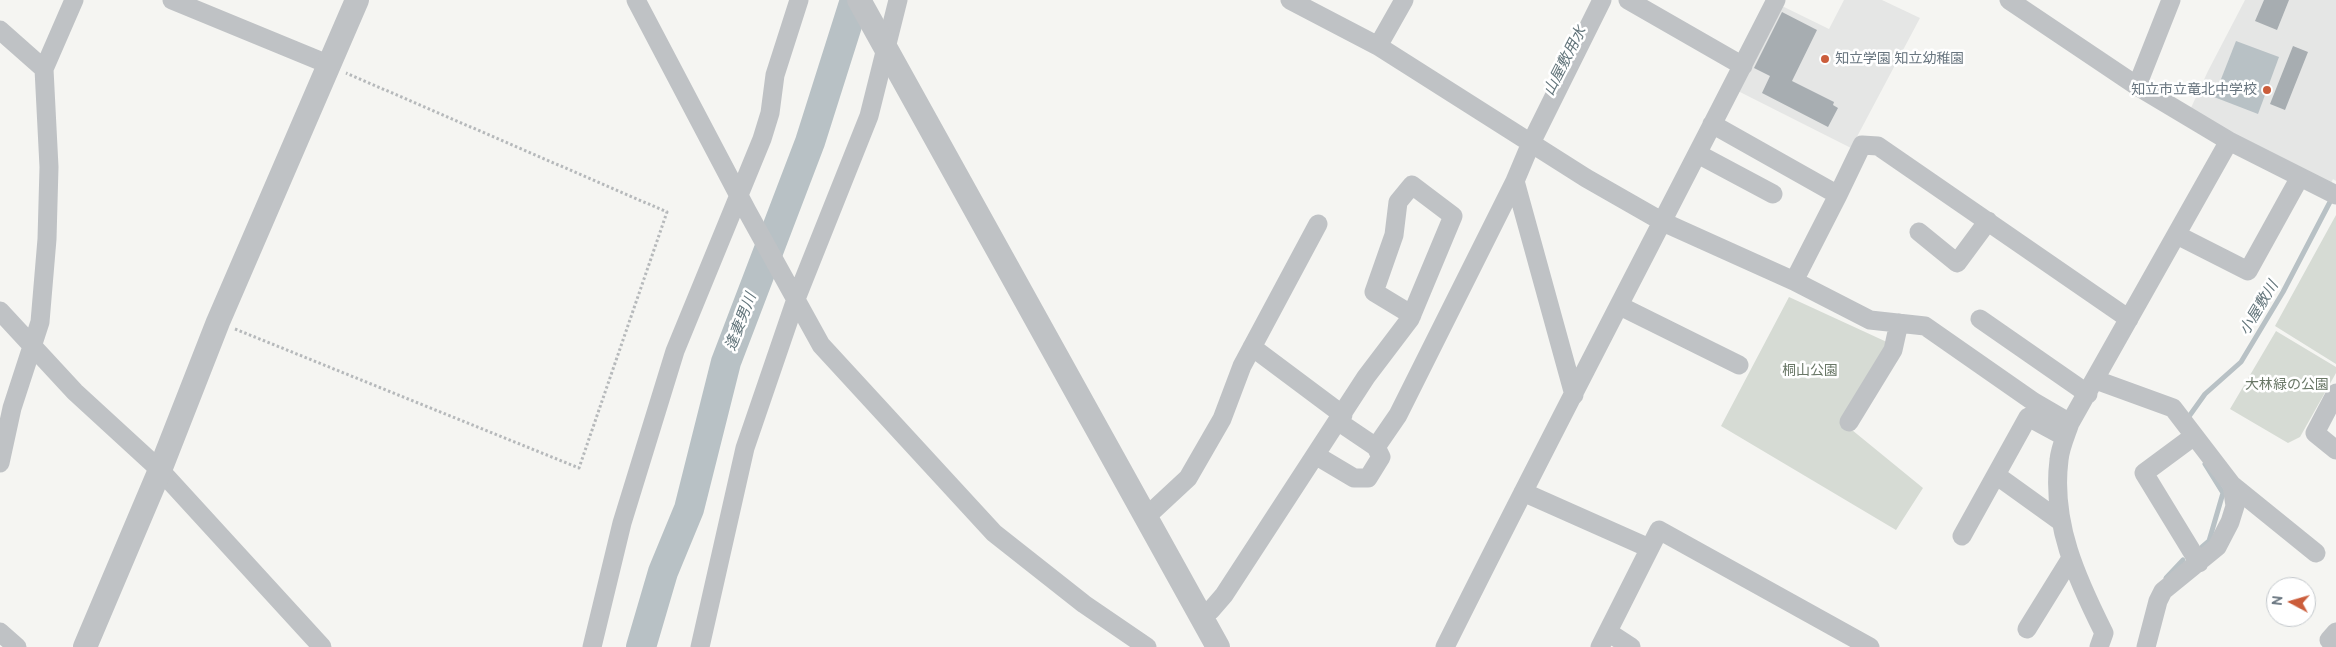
<!DOCTYPE html>
<meta charset="utf-8">
<style>
body{margin:0}
#map{position:relative;width:2336px;height:647px;overflow:hidden;background:#f5f5f2;font-family:Cabin,sans-serif}
canvas{display:block}
.north{position:absolute;left:2266px;top:577px;width:50px;height:50px;box-sizing:border-box;background:#fff;border:1px solid #c3c8cc;border-radius:50%;rotate:276deg;font-size:14px;font-weight:700;line-height:20px;text-align:center;color:#68757f}
.north::after{content:'';display:block;margin:auto;width:18px;height:22px;background:#cb5d3b;clip-path:polygon(50% 0,100% 100%,50% 72%,0 100%)}
</style>
<div id="map">
<canvas width="2336" height="647"></canvas>
<div class="north">N</div>
</div>
<script>
const ctx = document.querySelector('canvas').getContext('2d');
ctx.lineJoin = 'round';
function paint(path, color) { ctx.fillStyle = color; ctx.fill(path, 'evenodd'); }
function trace(path, color, width, dash) { ctx.strokeStyle = color; ctx.lineWidth = width; ctx.lineCap = dash ? 'butt' : 'round'; ctx.setLineDash(dash || []); ctx.stroke(path); }
function drawText(font, color, halo, rows, align = 'center') {
  ctx.font = font + ' Cabin,"Noto Sans JP",sans-serif'; ctx.lineWidth = 5; ctx.setLineDash([]); ctx.textBaseline = 'middle'; ctx.strokeStyle = halo; ctx.fillStyle = color; for (const [text, x, y, turn = 0] of rows) {
    ctx.save(); ctx.translate(x, y); ctx.rotate((+turn || 0) * Math.PI / 180); ctx.textAlign = isNaN(turn) ? turn : align; if (halo) ctx.strokeText(text, 0, 0); ctx.fillText(text, 0, 0); ctx.restore();
  }
}
const built = new Path2D(`
 M1844,0H1882L1920,18L1851,148L1736,90L1780,5L1829,29Z
 M2245,0H2336V181L2333,179L2330,185L2190,110L2208,71Z`);
const green = new Path2D(`
 M2336,215V364L2275,326Z
 M1789,297L1889,343L1841,421L1923,488L1896,530L1721,426Z
 M2276,331L2336,367V373L2300,437L2288,443L2230,409Z`);
const water = new Path2D(`
 M2236,41L2279,57L2258,114L2214,97Z`);
const stream = new Path2D(`
 M2190,415L2205,394L2241,362L2283,292L2331,200
 M2202,547L2209,541L2223,493L2205,464
 M2166,578L2183,560`);
const river = new Path2D(`
 M641,647L663,572L689,509L726,362L810,142L855,0`);
const building = new Path2D(`
 M2264,0H2289L2277,30L2255,21Z
 M1782,12L1817,30L1792,81L1834,102L1833,105L1838,108L1828,127L1762,93L1770,76L1754,68Z
 M2293,46L2308,52L2285,110L2270,104Z`);
const path = new Path2D(`
 M235,329L579,468L667,212L346,73`);
const minor = new Path2D(`
 M172,0L330,65
 M636,0L747,211L821,345L994,533L1084,604L1147,647
 M1290,0L1378,46L1586,178L1663,222L1794,281L1870,320L1925,326L2034,402L2070,423
 M1628,0L1743,66
 M2009,0L2137,86L2229,141L2336,195
 M0,30L44,69
 M1378,46L1404,0
 M2137,86L2171,0
 M1712,124L1838,195L1794,281
 M1698,154L1773,194
 M1838,195L1862,145L1878,146L2129,319
 M1919,232L1957,263L1988,221
 M2177,235L2248,271L2300,177
 M1620,306L1739,365
 M0,311L75,392L160,470L322,647
 M1980,319L2088,394
 M1252,347L1343,415
 M2096,380L2173,408L2232,485L2235,506L2230,522L2217,547L2163,591L2158,601L2146,647
 M2336,393L2315,433L2336,450
 M1574,395L1515,181L1531,143L1602,0
 M1849,422L1893,350L1899,323
 M2194,436L2144,473L2199,563
 M1376,447L1398,415L1515,181
 M1317,456L1354,478H1368L1381,457L1376,447L1339,422
 M0,463L12,408L40,322L47,239L49,167L44,69L74,0
 M1996,475L2060,521
 M2232,485L2316,553
 M1523,492L1649,548
 M1146,517L1188,478L1222,419L1242,366L1318,224
 M1962,536L2028,417L2065,437
 M1200,615L1211,610L1224,595L1366,377L1410,319L1453,216L1412,185L1398,202L1394,235L1374,292L1412,315
 M2027,629L2071,558
 M0,632L17,647
 M1608,632L1631,647
 M2336,632L2329,640L2336,645
 M592,647L622,523L675,351L762,139L770,113L775,75L799,0
 M700,647L745,448L796,299L869,116L898,0
 M1445,647C1553,430 1666,216 1776,0
 M1600,647L1659,530L1870,647
 M2099,647L2104,633C2077,579 2051,523 2059,460C2060,448 2066,435 2070,423L2229,141`);
const tertiary = new Path2D(`
 M859,0L1218,647
 M85,647L160,470L218,322L357,0`);
const markers = [
 [1825,59,5,"#cb5d3b"],
 [2267,90,5,"#cb5d3b"]
];
const poiNames = [
 ["知立学園 知立幼稚園",1835,59],
 ["知立市立竜北中学校",2257,90,"right"]
];
const parkNames = [
 ["桐山公園",1810,371],
 ["大林緑の公園",2287,385]
];
const waterNames = [
 ["山屋敷用水",1565,61,-63],
 ["小屋敷川",2259,308,-59],
 ["逢妻男川",741,322,-69]
];
paint(built, '#e5e6e5');
paint(green, '#d6dbd4');
paint(water, '#b8c1c5');
trace(stream, '#b8c1c5', 5);
trace(river, '#b8c1c5', 30);
paint(building, '#a7adb1');
trace(path, '#b6b9bb', 3, [2.5, 2.5]);
trace(minor, '#bfc2c5', 19);
trace(tertiary, '#bfc2c5', 24);
for (const [x, y, r, color] of markers) { const dot = new Path2D(); dot.arc(x, y, r, 0, 2 * Math.PI); ctx.fillStyle = color; ctx.fill(dot); trace(dot, '#fff', 2); }
drawText('14px', '#68757f', '#fff', poiNames, 'left');
drawText('14px', '#697766', '#fff', parkNames);
drawText('italic 15px', '#63757b', '#fff', waterNames);
</script>
